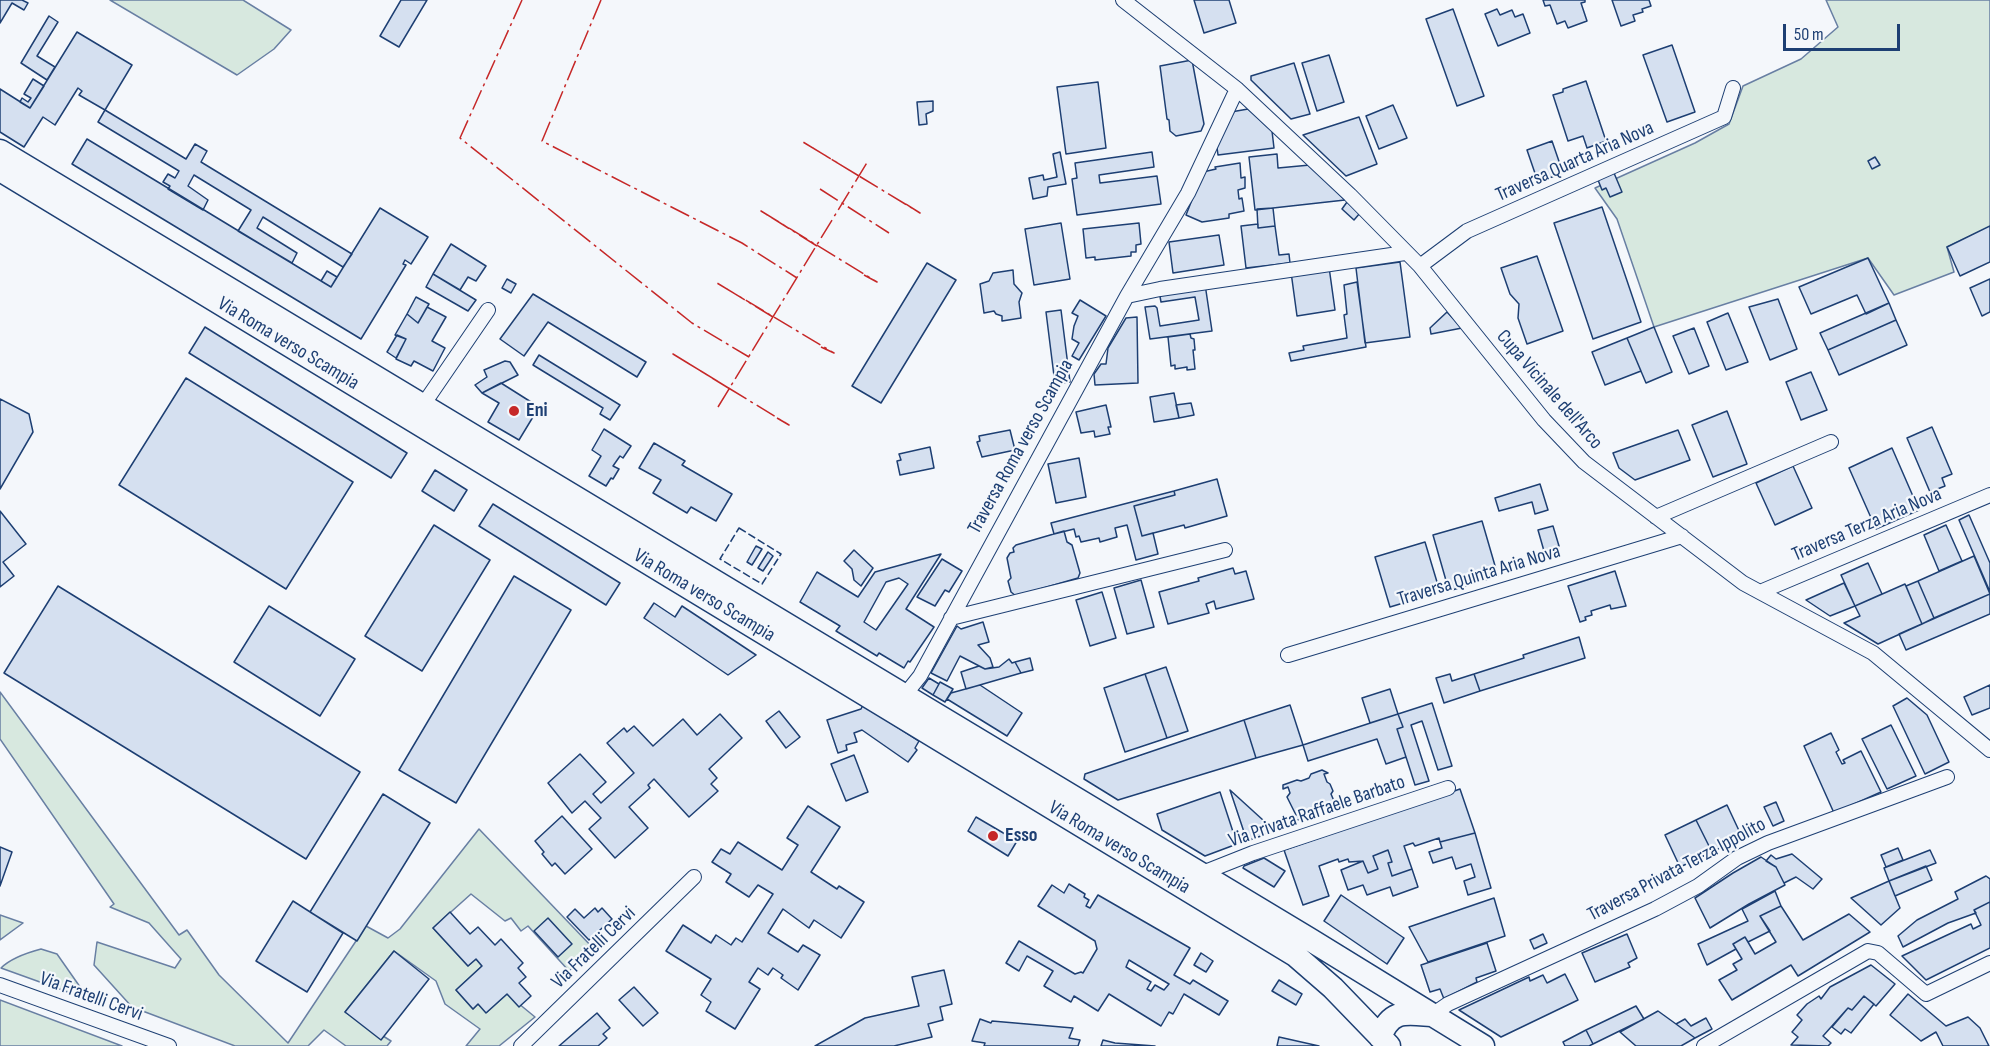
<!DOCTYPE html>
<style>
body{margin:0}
#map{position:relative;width:1990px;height:1046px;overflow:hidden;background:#f4f7fb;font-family:"Sofia Sans Condensed",sans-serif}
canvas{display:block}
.scale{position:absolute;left:1783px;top:24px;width:117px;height:27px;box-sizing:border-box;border:3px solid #1d3f73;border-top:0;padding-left:8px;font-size:18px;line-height:21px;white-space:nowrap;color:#1d3f73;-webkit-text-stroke:4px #f4f7fb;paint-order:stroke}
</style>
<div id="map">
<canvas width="1990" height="1046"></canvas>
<div class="scale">50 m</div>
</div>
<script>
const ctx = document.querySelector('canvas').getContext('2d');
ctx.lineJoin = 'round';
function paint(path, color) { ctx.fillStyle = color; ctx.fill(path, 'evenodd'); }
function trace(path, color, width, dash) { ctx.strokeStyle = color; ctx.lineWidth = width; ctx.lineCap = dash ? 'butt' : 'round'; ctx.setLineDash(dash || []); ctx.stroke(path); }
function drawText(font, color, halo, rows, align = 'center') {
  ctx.font = font + ' "Sofia Sans Condensed",sans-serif'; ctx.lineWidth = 4.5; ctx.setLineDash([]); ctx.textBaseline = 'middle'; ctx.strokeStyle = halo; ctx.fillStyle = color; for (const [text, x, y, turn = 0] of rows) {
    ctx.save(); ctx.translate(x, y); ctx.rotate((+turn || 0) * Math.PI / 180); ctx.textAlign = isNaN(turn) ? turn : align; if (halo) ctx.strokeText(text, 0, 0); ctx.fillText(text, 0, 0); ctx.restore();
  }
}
const green = new Path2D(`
 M110,0H243L291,30L274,49L237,75Z
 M1826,0H1990V227L1947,247L1954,272L1894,295L1868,258L1654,327L1617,219L1595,188L1695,143L1729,124L1743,86L1801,59L1838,27Z
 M0,692L179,935L187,930L219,975L288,1043L366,926L388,938L400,929L479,829L594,949L569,971L528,926L521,931L511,918L505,921L471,894L433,928L468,966L476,959L482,966L456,990L473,1009L478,1004L487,1012L507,994L535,1017L499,1046H466L480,1029L445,1004L436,981L394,951L345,1012L391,1041L387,1046H346L324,1030L308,1046H235L132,1007L94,965L97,942L175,968L181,959L149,923L110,907L114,904L0,739Z
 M0,915L23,923L0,940Z
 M41,949L57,954L85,994L76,995L1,968C11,958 26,953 41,949Z
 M0,1000L122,1046H0Z`);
const building = new Path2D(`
 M0,0H22L28,3L24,10L12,3L0,23Z
 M401,0H427L399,47L380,36Z
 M1194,0H1229L1236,23L1204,33Z
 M1543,0H1585V2L1581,3L1587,21L1568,28L1565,21L1557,24L1550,5L1545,6Z
 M1612,0H1649L1651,6L1642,9L1643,12L1633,15L1635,21L1621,26Z
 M1453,9L1484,96L1457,106L1426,19Z
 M1497,9L1500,15L1512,10L1515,17L1523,14L1530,33L1498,46L1485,14Z
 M49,16L58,22L37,56L55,67L47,80L21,63Z
 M77,32L132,65L105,110L79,95L82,91L78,88L55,125L43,117L24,147L0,132V89L30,108Z
 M1672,45L1695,112L1667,122L1643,55Z
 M1329,55L1344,102L1317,111L1302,63Z
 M1192,60L1204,124L1201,131L1176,136L1170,131L1169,120L1167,119L1160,66Z
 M1294,63L1310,114L1291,119L1251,80V76Z
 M33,79L44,86L30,108L20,102L22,98L28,102L31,98L24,94Z
 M1586,81L1606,141L1587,148L1583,136L1568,141L1553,95L1563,92V89Z
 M1098,82L1106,148L1066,154L1057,87Z
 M933,101V111L926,114L927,124L919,125L917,102Z
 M1393,105L1407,138L1379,149L1366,116Z
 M1248,109L1272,131L1274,148L1218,155L1216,140L1231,112Z
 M105,110L186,159L195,144L207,151L201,162L352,254L343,267L263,217L257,228L297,253L292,263L238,231L251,210L194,175L188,186L208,200L203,210L168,189L170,186L163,182L168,174L175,178L179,171L98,122Z
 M1359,117L1377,164L1346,176L1303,135Z
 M87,139L331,287L380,208L428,237L411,264L405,260L403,264L406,265L361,339L72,164Z
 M1552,141L1563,173L1538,182L1527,150Z
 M1060,152L1066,184L1048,187L1047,196L1033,199L1029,178L1043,175L1044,180L1057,177L1053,154Z
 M1152,152L1154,167L1099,175L1100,183L1157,176L1161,204L1077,215L1072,179L1077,178L1075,163Z
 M1277,154L1278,168L1310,165L1345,200L1255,210L1249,157Z
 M1875,157L1880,165L1872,169L1868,161Z
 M1240,163L1241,178L1245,177V188L1238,190L1239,199L1242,198L1244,211L1229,214V218L1202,222L1186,215L1203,172L1216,169L1215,167Z
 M1614,173L1622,192L1610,197L1606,188L1602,190L1596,175Z
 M1347,202L1360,213L1354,220L1342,209Z
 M1602,207L1641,322L1593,339L1554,223Z
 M1273,208L1275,226L1258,228L1257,209Z
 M1061,223L1070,279L1034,285L1025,229Z
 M1139,223L1141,244L1136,245V252H1131V256L1095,260V257L1086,258L1083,229Z
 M1258,224V228L1275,226L1279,255L1289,254L1290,263L1246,268L1241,226Z
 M1990,226V262L1960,276L1947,247Z
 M1219,235L1224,265L1173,273L1169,242Z
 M451,244L486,266L476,281L468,277L460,290L433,274Z
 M1537,256L1563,331L1527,344L1518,318L1519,304L1510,294L1501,268Z
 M1868,258L1889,303L1866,314L1857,295L1811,314L1799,287Z
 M1400,262L1410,337L1365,343L1356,268Z
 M927,263L956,280L881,403L852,386Z
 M1329,267L1335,310L1297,316L1291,272Z
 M1013,270L1014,284L1022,293L1019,302L1021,318L1002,321V316L996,314L994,311L984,313L980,284L989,281L993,273Z
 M327,271L337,277L331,287L321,281Z
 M433,274L476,300L468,311L426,287Z
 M507,279L516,284L511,293L502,288Z
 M1990,279V312L1982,316L1970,288Z
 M1357,282L1366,347L1291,361L1289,353L1304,350L1303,346L1347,338L1344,315L1347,314L1344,285Z
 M1205,284L1212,331L1150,339L1145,307L1155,306L1157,308L1160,326L1199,320L1195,297L1161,302L1159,291Z
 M533,294L646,362L637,377L548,322L524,356L500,339Z
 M416,297L429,304L418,323L407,314Z
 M1778,299L1797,349L1770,360L1749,307Z
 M1080,300L1106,316L1079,360L1072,356L1079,343L1072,339L1074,326L1078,316L1072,313Z
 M1889,303L1896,320L1828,350L1820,333Z
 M427,307L446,317L432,341L445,348L433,371L414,361L411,366L396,359L406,339L395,335L407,314L418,323Z
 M1061,310L1070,382L1055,384L1046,312Z
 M1447,312L1462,328L1431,334L1430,328Z
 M1728,313L1748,362L1726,370L1707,322Z
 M1137,317L1138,383L1095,385L1094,374L1101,364H1106L1108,348L1126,318Z
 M1896,320L1907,345L1839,375L1828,350Z
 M205,327L407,453L391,478L189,353Z
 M1654,327L1672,372L1646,383L1627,338Z
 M1694,328L1709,366L1689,374L1673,336Z
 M1190,334L1191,338L1194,339L1195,350H1193L1195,369L1187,370V367L1175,369V365L1171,366L1168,337Z
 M397,335L406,339L396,358L387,352Z
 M1627,338L1641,371L1605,385L1592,352Z
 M539,355L620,405L610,420L600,414L603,408L533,365Z
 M505,361L510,362L518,375L482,393L475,385L487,377L484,370Z
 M1811,372L1827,410L1801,420L1786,382Z
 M186,378L353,482L286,589L119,485Z
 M501,383L539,407L519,440L488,422L499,403L482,393Z
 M1174,393L1179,418L1154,422L1150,397Z
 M0,399L29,414L33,432L0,489Z
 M1191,403L1194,415L1179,418L1176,405Z
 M1106,405L1111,427H1108L1110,434L1095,437L1094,431L1081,433L1076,412Z
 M1727,411L1747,464L1713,477L1692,425Z
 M1932,427L1952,474L1942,478L1945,486L1930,492L1907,438Z
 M604,429L631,446L623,458L620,456L613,466L619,469L613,479L611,478L606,486L589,476L601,456L592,450Z
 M1010,430L1015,450L982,457L977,442L980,441L979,436Z
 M1678,430L1690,460L1635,480L1619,468L1613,453Z
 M654,443L685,461L682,465L732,494L716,521L691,507L687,513L653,493L661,480L639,468Z
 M930,447L934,468L900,475L897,461L901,460L899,454Z
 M1892,448L1919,510L1876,529L1849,468Z
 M1079,458L1086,497L1056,503L1048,464Z
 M1793,466L1812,508L1775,525L1756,483Z
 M435,470L467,490L454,511L422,491Z
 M1217,479L1227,516L1185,528L1184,525L1142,536L1134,506L1175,495L1174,491Z
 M1540,484L1548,510L1535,514L1532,502L1499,511L1495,498Z
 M1174,491L1175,495L1134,506L1142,536L1153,533L1158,554L1136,560L1127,525L1115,528L1117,537L1100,542L1099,538L1081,542L1079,536L1076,537L1074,529L1054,534L1051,523Z
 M493,504L620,583L606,605L479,526Z
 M0,511L26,544L3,562L14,576L0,587Z
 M1969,515L1990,563V592L1959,520Z
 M1482,521L1498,576L1449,591L1433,535Z
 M434,525L490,560L422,671L365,636Z
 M1946,525L1962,561L1939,571L1924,535Z
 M1553,526L1559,546L1544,551L1538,530Z
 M1064,531L1067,542L1072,545L1080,573L1078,578L1016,596L1011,592L1008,581L1011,578L1007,558L1010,553L1014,552L1013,548L1016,545Z
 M1425,542L1440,592L1390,607L1375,557Z
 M756,546L762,549L752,565L747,562Z
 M854,550L873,568L861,586L854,580L852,569L844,561Z
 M768,552L773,556L763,571L758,568Z
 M941,554L906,609L934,627L910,662L908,661L904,668L879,653L877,656L836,631L840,626L800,602L817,572L858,597L875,572ZM899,578L908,584L876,630L864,622L886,582Z
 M1974,556L1990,594L1934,618L1918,581Z
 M942,559L962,571L949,592L945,590L935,606L917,597Z
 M1868,563L1882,594L1855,606L1841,575Z
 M1233,568L1235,574L1246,571L1254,599L1216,609L1214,601L1206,604L1209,613L1168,624L1159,592L1199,581L1198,578Z
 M1615,571L1626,606L1611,609L1610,605L1591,611L1592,615L1585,617L1586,620L1580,622L1568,586Z
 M514,576L571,610L456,803L399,770Z
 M1141,580L1154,627L1127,634L1114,588Z
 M1918,581L1934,618L1922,624L1906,586Z
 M1844,583L1855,606L1830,616L1806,600Z
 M1905,584L1922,624L1878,644L1844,623L1860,616L1855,606Z
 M58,586L360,772L306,859L4,673Z
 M1102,592L1116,638L1090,646L1076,600Z
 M1990,594V614L1906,650L1899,634Z
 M654,603L675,617L682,606L756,655L728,675L644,618Z
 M269,606L355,659L320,716L234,662Z
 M983,622L989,642L978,645L990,658L993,667L985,669L960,656L947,681L931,673L957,626L961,629Z
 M1579,637L1585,658L1480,691L1474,674L1524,658L1523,655Z
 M1030,658L1033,670L1021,673L1015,662Z
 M1009,659L1012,663L1015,662L1021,673L966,689L961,672L979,666L985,669L999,667Z
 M1166,667L1188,731L1167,738L1145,674Z
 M1145,674L1167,738L1125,752L1104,688Z
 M1450,674L1452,681L1474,674L1480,691L1444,703L1436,678Z
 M929,678L939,684L933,695L922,688Z
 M940,682L953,689L945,702L933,695Z
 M980,685L1022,713L1007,736L947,699L951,693Z
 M1990,685V708L1972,715L1964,697Z
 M1390,689L1398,714L1370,723L1362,698Z
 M1907,698L1927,715L1949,762L1925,774L1893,706Z
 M1432,703L1452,766L1438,770L1422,721L1411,725L1429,781L1415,785L1397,729L1403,727L1398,714Z
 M863,705L919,741L915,748L917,750L908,762L862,730L854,733L857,742L846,745L847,750L838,753L827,720L861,709Z
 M1290,705L1303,745L1256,758L1244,720Z
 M779,711L800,737L786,748L766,721Z
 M720,714L742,738L709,769L717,778L711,784L718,791L689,817L654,779L648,785L650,788L629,807L648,828L615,858L589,829L601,818L585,801L572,813L548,783L580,754L606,782L593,794L601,803L634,773L607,743L624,728L627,732L634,726L653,746L683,719L697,735Z
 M1398,714L1403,727L1397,729L1406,757L1386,764L1377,739L1308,761L1303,745Z
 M1244,720L1256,758L1118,800L1084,779L1085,774Z
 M1891,725L1916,776L1887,789L1862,739Z
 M1831,733L1839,750L1836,752L1842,764L1845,763L1843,760L1861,751L1881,792L1834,813L1804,746Z
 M854,755L868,792L846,801L831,764Z
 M1322,770L1328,773L1324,774L1327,782L1330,784L1333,791L1331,794L1334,801L1337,802V807L1326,811L1325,808L1307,814L1308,817L1297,820L1294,818L1293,816L1296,815L1287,797L1290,793L1288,787L1283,789V785L1297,780L1301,781L1309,778L1311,774Z
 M1460,789L1475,833L1440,842L1439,838L1415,846L1413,843L1404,846L1412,869L1392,876L1388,863L1392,862L1388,850L1373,856L1378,869L1368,873L1363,861L1349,862L1348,859L1339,862L1338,859L1319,866L1329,896L1303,905L1284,850Z
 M1230,790L1275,831L1247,841Z
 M1220,792L1237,844L1205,856L1162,830L1157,814Z
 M383,794L430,823L357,941L310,912Z
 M1776,802L1784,821L1773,826L1764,807Z
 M1727,805L1742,837L1712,852L1696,820Z
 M808,806L840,827L811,872L837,889L839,886L864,902L841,938L814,920L809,928L783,909L768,933L798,952L803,945L820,955L798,990L781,978L783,975L773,968L768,975L758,968L749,982L760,989L735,1029L706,1011L711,1002L701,995L711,979L666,951L683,925L711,943L716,935L731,945L736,938L742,942L773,894L758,885L749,897L726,882L731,874L712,862L721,849L730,854L738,842L782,870L798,845L787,838Z
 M562,816L592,849L565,874L555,863L552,866L542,854L544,852L535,841Z
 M976,817L1017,841L1008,856L968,831Z
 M1696,820L1712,852L1680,867L1665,835Z
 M1475,833L1491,888L1468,895L1464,881L1475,877L1471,864L1456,869L1452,857L1433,863L1429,852L1442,848L1440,842Z
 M0,847L12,852L0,886Z
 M1898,848L1903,860L1886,867L1881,855Z
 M1388,850L1392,862L1388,863L1392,876L1412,869L1418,887L1393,896L1390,887L1367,895L1363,885L1348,890L1341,870L1363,861L1368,873L1378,869L1373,856Z
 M1930,850L1936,863L1889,881L1884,868Z
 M1792,854L1822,879L1813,889L1796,877L1784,883L1776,867L1766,861L1771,855L1776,859Z
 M1761,857L1776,867L1785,885L1749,904L1710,928L1695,898L1733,873Z
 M1264,858L1285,871L1274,887L1243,868L1244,866Z
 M1926,866L1932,880L1895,896L1889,881Z
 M1986,876L1990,879V902L1974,910L1976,913L1948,923L1903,947L1898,936L1917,920L1958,899L1955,892Z
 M1889,881L1900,908L1881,925L1851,898Z
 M1069,884L1085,894L1084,897L1089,900L1086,906L1090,908L1098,895L1190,948L1174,975L1190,984L1193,980L1228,1001L1219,1015L1184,994L1173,1014L1169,1012L1161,1026L1109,994L1098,1011L1074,996L1071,1002L1044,986L1053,971L1027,956L1019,971L1006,963L1019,941L1075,974L1081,972L1083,973L1097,949L1095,941L1038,906L1052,885L1064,893ZM1129,960L1169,984L1164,990L1155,985L1151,991L1147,989L1151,982L1126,967Z
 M1775,891L1781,906L1760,916L1770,931L1748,942L1745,937L1733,944L1736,949L1707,965L1698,944L1748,921L1742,909Z
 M1341,895L1404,938L1387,964L1324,921Z
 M1494,898L1505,936L1428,962L1409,927Z
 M293,901L343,933L307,992L256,961Z
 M1990,902V948L1926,980L1902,956L1971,924L1973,929L1981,925L1974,910Z
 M1781,906L1803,940L1849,914L1870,932L1798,976L1791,965L1732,1000L1719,980L1737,970L1733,964L1742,959L1733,944L1745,937L1755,954L1776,942L1760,916Z
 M595,908L598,912L602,908L612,919L589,940L567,917L575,909L584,918Z
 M450,912L470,934L478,927L495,945L501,939L523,963L518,968L526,977L519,983L531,996L519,1007L507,994L486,1013L478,1004L473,1009L456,990L482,966L476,959L468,966L433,928Z
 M548,918L572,944L558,957L534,931Z
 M1543,934L1547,943L1534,949L1530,940Z
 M1627,934L1637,958L1628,963L1630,967L1595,982L1582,953Z
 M1487,943L1496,971L1476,978L1477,982L1444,999L1440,989L1430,992L1421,965Z
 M394,951L429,979L381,1040L345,1012Z
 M1201,953L1213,961L1206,972L1194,965Z
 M1871,965L1895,984L1876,1006L1864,996L1852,1010L1848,1008L1823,1036L1831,1043L1828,1046L1791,1045L1798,1037L1792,1032L1802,1020L1797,1015L1807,1004L1819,996L1821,999L1830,987Z
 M944,970L952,1004L940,1007L943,1020L928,1024L932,1037L894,1046H815L865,1018L919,1006L912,977Z
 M1565,974L1578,1000L1501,1037L1459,1010L1529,977L1530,981L1543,975L1547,983Z
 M1279,980L1302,994L1296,1005L1272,991Z
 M634,987L658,1013L643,1026L619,1000Z
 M1908,994L1946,1026L1968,1017L1980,1028L1989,1046H1943L1936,1032L1921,1041L1890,1015Z
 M1864,996L1874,1004L1851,1033L1845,1029L1841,1034L1832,1027L1848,1008L1852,1010Z
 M1636,1006L1644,1019L1593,1044L1586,1030Z
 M1658,1011L1676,1024L1695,1038L1681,1046H1636L1620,1032Z
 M597,1013L610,1028L603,1034L607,1038L598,1046H559Z
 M1706,1018L1712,1029L1695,1038L1676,1024L1685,1019L1691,1026Z
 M980,1019L991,1023L992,1021L1073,1028L1069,1038L1080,1040L1078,1046H984L985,1043L972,1041Z
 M1586,1030L1593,1044L1589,1046H1565L1563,1042Z
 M1279,1037L1319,1046H1277Z
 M1103,1040L1115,1043L1155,1046H1101Z`);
const street = new Path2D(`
 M1123,0L1237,89L1350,195L1420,266L1544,420L1584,462L1743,583L1873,653L1990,750
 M1420,266L1467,231L1724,117L1733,88
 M1127,296L1160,289L1405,253
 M423,405L488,310
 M1656,517L1831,442
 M1760,592L1990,495
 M951,618L1225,550
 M1288,655L1682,536
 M904,696L920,676L1127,296L1188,193L1237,89
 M1200,874L1253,853L1448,788
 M0,985L169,1046
 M1432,1015L1448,1004L1655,909L1698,886L1737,858L1768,843L1947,777
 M521,1046L694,877
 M1704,1046L1868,951L1878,953L1926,994L1990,963`);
const primary = new Path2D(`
 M0,151L1309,939L1483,1046
 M0,170L1295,955L1333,988L1389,1046
 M1380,1037C1391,1009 1405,1013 1431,1015`);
const fence = new Path2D(`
 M739,528L781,554L762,584L720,559Z`);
const power = new Path2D(`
 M522,0L460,138L692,323L749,357
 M601,0L542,141L742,243L797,278
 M859,176L803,142L920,213L906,204
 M820,189L889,233
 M817,246L761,211L877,282L864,275
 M773,317L717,283L834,353L821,347
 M730,389L673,354L789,425L777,418
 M718,407L868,161`);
const markers = [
 [514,411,6,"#c62828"],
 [993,836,6,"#c62828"]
];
const streetNames = [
 ["Traversa Quarta Aria Nova",1575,162,-24],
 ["Via Roma verso Scampia",288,344,31],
 ["Cupa Vicinale dell'Arco",1549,390,49],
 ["Traversa Roma verso Scampia",1021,447,-61],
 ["Traversa Terza Aria Nova",1867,525,-23],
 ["Traversa Quinta Aria Nova",1479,576,-17],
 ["Via Roma verso Scampia",704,596,31],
 ["Via Privata Raffaele Barbato",1317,812,-19],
 ["Via Roma verso Scampia",1119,848,31],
 ["Traversa Privata Terza Ippolito",1677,870,-28],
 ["Via Fratelli Cervi",594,948,-44],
 ["Via Fratelli Cervi",91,997,20]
];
const poiNames = [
 ["Eni",526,411],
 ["Esso",1005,836]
];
paint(green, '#d7e8df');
trace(green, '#687fa3', 1.5);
paint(building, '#d5e0f0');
trace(building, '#1d3f73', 1.5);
trace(street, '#1d3f73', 16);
trace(primary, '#1d3f73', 25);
trace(street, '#f4f7fb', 14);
trace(primary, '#f4f7fb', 22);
trace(fence, '#1d3f73', 1.5, [8, 3]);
trace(power, '#c62828', 1.5, [21, 4.5, 3, 4.5]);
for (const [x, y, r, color] of markers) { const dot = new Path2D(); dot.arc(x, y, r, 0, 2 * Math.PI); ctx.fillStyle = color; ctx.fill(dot); trace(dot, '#f4f7fb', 2); }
drawText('20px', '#1d3f73', '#f4f7fb', streetNames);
drawText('bold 20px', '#1d3f73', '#f4f7fb', poiNames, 'left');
</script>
